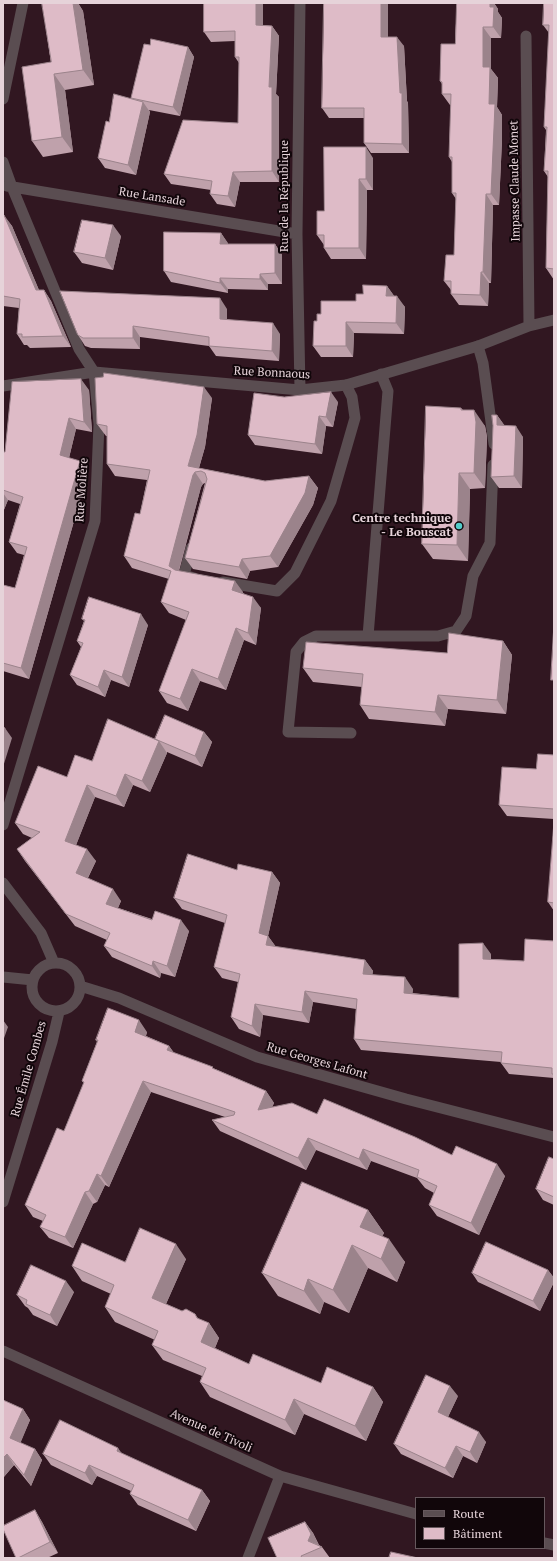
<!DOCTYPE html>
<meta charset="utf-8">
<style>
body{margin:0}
#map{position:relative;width:557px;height:1561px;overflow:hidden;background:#311721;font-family:"PT Serif",serif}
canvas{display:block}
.frame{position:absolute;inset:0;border:4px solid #e6d3d9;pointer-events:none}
.legend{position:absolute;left:415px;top:1497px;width:130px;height:52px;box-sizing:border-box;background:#11060a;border:1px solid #66585d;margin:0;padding:5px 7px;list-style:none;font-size:12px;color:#e6d3d9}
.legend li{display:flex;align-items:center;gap:8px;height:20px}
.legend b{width:20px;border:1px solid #66585d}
</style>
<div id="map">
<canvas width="557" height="1561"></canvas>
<div class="frame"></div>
<ul class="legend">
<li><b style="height:5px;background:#5a4d51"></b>Route</li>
<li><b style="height:11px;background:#debbc7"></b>Bâtiment</li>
</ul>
</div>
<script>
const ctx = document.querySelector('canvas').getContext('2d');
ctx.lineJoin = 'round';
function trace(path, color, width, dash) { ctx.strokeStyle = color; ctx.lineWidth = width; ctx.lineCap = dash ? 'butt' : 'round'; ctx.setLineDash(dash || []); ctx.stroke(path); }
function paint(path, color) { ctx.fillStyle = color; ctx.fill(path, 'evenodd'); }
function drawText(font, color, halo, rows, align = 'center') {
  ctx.font = font + ' "PT Serif",serif'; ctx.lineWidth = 4; ctx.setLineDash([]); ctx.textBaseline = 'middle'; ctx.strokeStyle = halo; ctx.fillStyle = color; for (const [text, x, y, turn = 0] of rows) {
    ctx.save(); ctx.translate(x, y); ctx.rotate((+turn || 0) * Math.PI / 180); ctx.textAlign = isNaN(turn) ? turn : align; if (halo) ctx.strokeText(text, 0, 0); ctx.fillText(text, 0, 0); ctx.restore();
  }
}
const service = new Path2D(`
 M478,346L483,363L494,444
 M191,548L184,575L194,578
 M223,582L277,591L295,573L331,501L355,418L352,397L346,385
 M368,636L388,391L381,374
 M351,733L288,732L296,652L304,642L316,636H438L456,631L466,616L473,576L490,543L493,465`);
const minor = new Path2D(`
 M526,36L529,326
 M3,99L23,3
 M3,162L12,187L79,349L94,372L99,424L95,521L3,825
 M7,186L297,234
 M3,386L94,372L300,390L346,385L478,346L529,326L554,320
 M300,390L297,234L300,3
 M3,883L41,933L54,963
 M32 987a24 24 0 1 1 48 0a24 24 0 1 1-48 0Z
 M3,977L33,980
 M80,986L119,998L257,1057L406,1099L554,1137
 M3,1202L52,1042L59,1012
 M248,1558L280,1476`);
const tertiary = new Path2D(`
 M3,1351L280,1476L416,1514
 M544,1543L554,1545`);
const wall = new Path2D(`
 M42,3H78L83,11L94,85L65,90L73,152L43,157L32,141L51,62Z
 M457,3H494L498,9V12L502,18L501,38H491V69L498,78L497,107L502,115V140L499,205H493L491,283H489L488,306L459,305L451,294V290L444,281L454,255L456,199L452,193V162L449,157L451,105H450L442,94V84L440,81L455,44Z
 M554,3V280L546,268L548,177L544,171L546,130L544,127L549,33L543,25Z
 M388,4V37L404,46L407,101L408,103L409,153H371L364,143V118H329L322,108Z
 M263,25L272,26L279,36L276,94L279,97V182H240L235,207L217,204L210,194L211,190L171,184L164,174L238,123L239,63L235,57V41L211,42L204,32Z
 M188,47L194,57L180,116L149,110L150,112L136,175L105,168L98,158L109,122L131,98Z
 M373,158V190H367L366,259H331L324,248V245L317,235L324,211Z
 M3,215L12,226L39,290H44L51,301L71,347L30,348L27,345H24L17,334L19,308L3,306Z
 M221,233L228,244H275L282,255V284H268V290L228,289V293L171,282L164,271Z
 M121,236L113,270L82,263L74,252Z
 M387,286L394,296L405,307L404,334L354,333L353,357H321L313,346L321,314L356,301L363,294Z
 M227,309V319L280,334L279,361L216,356L209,346L140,337V349L91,348L85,346L78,335Z
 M89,390L92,432L76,429L69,458L80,461L88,472L29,679L3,671V585L15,588L24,555L17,553L9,542L20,504L8,500L3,512V452H5Z
 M212,398L205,447L199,468L265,481L309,476L318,488L313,505L278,567L250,571L247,579L193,569L185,558L205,483L203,484L201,487L179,571L243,592V593L261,608L256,645L244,640L226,690L200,681L188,711L167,703L159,691L186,620L169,613L161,602L169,579L132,568L124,556L140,514L147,480L115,476L107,464V436H106L97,424Z
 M338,402L333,427L326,426L322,454L255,445L248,435Z
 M461,408L463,410L485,426L487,437L485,488L470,489L468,561L433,559L422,544Z
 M497,415L504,425L523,437L522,488H499L491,477Z
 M82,619L148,625L129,687L111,680L105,697L77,685L70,675L81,647L77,641L84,621Z
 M503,641L512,655L506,714L448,709L445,726L369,719L360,705L362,687L313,682L303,668L447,653Z
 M204,732L212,742L202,767L167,752V753L150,792L133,785L124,807L95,797L76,845L96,861L88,878L121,901L118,908L189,931L175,977L161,973L160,978L112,957L104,946L107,940L75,926L25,861L17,849L32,838L23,834L15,823L67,777L92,761L155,739Z
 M554,755V819L507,816L499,805L536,769Z
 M554,822V911L548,902Z
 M237,870L272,872L280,883L268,936L276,947L365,960L373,971L372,975L413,989L412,993L459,998L491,954V959L524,961L554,941V1078L509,1074L501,1063V1062L361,1050L354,1039L356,1009L313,1002L309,1023L263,1015L260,1037L239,1029L231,1017L238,982L222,978L214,967L225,923L182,909L174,898Z
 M147,1032L146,1036L169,1046L174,1053L215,1069L266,1091L274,1103L272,1107L317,1114L452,1155L505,1176L479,1235L437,1216L429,1205L434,1193L425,1188L417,1178L371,1161L367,1170L316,1150L306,1170L220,1131L212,1120L225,1117L151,1092L109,1187L105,1185L97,1202L93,1204L73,1248L49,1238L40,1227L43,1221L33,1217L25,1205L64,1131L84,1083L82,1081L97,1042L96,1040Z
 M554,1159V1205L543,1200L536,1189Z
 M368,1210L384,1233L382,1236L405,1262L397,1282L368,1268L349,1313L324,1302L320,1314L278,1296L262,1273Z
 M186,1259L166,1304L182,1311L195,1314L198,1319L209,1323L219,1338L215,1348L249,1364L321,1383L373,1387L383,1402L366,1441L304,1414L295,1435L210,1397L200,1382L202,1376L163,1360L152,1345L155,1340L115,1322L105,1307L111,1294L82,1281L72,1266L125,1262Z
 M548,1270L554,1278V1282L540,1311L478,1282L472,1273Z
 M74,1292L57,1326L33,1315L28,1308L25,1306L17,1295Z
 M458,1396L448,1417L486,1442L477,1463L463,1456L453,1478L401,1454L394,1444Z
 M3,1400L23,1409L30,1420L20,1443L35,1449L42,1460L31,1486L14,1465L3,1478Z
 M43,1454H122L202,1490L210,1501L196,1531L138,1505L130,1494L131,1491L97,1476L92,1485L51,1465Z
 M35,1510L42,1522L58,1553L47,1558H16Z
 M305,1522L313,1533L319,1545L322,1547L330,1558H277Z`);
const shadedWall = new Path2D(`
 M73,3H78L83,11L94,85L83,70Z
 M256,3H263V35L256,25Z
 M381,3H387L388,4V47L381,37Z
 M490,3H494L498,9V12L502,18L501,38L493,27L490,7Z
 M272,26L279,36L276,94L279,97V182L272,171L269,87Z
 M483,27L491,38V69L498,78L497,107L502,115V140L499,205L491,194L489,104L483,67Z
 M397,37L404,46L407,101L408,103L409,153L402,144L400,93Z
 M188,47L194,57L180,116L173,107Z
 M54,74L65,90L73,152L62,137Z
 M143,102L150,112L136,175L128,165Z
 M366,147L373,158V190L366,179Z
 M233,172L240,182L235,207L228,196Z
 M359,179L367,190L366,259L359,248Z
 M486,194L493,205L491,283L483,272Z
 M4,215L12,226L43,300L36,290Z
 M113,225L121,236L113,270L105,258Z
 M221,233L228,243V254L220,244Z
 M275,244L282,255V284L275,273Z
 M481,272L489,283L488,306L480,295Z
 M260,274L268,284V290L260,279Z
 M220,278L228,289V293L220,283Z
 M387,286L395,297L386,296Z
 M44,290L51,301L71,347L63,336Z
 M397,296L405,307L404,334L396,323Z
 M220,298L227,309V329L220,319Z
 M346,322L354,333L353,357L346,346Z
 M273,323L280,334L279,361L272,351Z
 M133,326L140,337V349L133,338Z
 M81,379L89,390L92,432L84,422Z
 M204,387L212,398L205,447L198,471L195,472L203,484L201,487L177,577L169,566Z
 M331,392L338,402L333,427L326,417Z
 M474,410L485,426L487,437L485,488L474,473Z
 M497,415L505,426L497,425Z
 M319,416L326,426L322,454L315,444Z
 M69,418L76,429L67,466L60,455Z
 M516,426L523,437L522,488L514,476Z
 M80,461L88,472L29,679L21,668Z
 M459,473L470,489L468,561L457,545Z
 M309,476L318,488L313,505L278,567L270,556Z
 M3,493L8,500L3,512Z
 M242,559L250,571L247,579L239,567Z
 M235,581L243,592L241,602L232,590Z
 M253,597L261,608L256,645L248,633Z
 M141,614L148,625L129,687L122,677Z
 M236,628L244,640L226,690L218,679Z
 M503,641L512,655L506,714L497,700Z
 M192,669L200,681L188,711L180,699Z
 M104,670L111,680L105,697L98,687Z
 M438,695L448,709L445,726L435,712Z
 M5,728L12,738L3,767V735Z
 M204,732L212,742L202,767L195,756Z
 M159,741L167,753L150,792L142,781Z
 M125,774L133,785L124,807L116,796Z
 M87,785L95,797L73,853L65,841Z
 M87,849L96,861L84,885L76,873Z
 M272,872L280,883L268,936L276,947L274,956L259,933Z
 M113,889L121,901L114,916L106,904Z
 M181,920L189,931L175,977L167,966Z
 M483,943L491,954L490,970L483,959Z
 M365,960L373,971L371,985L363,974Z
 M153,961L161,973L160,978L152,966Z
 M405,977L413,989L412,1004L404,993Z
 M305,991L313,1002L309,1023L302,1012Z
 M255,1004L263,1015L260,1037L252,1026Z
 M3,1020L8,1027L3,1041Z
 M139,1020L147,1032L143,1044L135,1032Z
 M169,1046L177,1057L167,1050Z
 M143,1081L151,1092L109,1187L101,1176Z
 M266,1091L274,1103L266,1122L258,1110Z
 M308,1138L316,1150L306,1170L298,1158Z
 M363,1149L371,1161L367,1170L359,1159Z
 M497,1164L505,1176L479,1235L471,1223Z
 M97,1174L105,1185L97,1202L89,1191Z
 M85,1192L93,1204L73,1248L65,1237Z
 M368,1210L384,1233L376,1250L360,1227Z
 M389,1239L405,1262L397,1282L381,1259Z
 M176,1244L186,1259L162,1313L152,1298Z
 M352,1245L368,1268L349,1313L333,1290Z
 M548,1270L554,1278V1282L540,1311L533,1301Z
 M308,1279L324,1302L320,1314L304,1291Z
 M66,1281L74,1292L57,1326L50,1315Z
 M195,1314L206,1330L209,1323L219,1338L211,1357L201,1342L197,1318Z
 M450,1386L458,1396L445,1423L438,1412Z
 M373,1387L383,1402L366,1441L355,1426Z
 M294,1399L304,1414L295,1435L285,1420Z
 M23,1409L30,1420L18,1449L10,1438Z
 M479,1432L486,1442L477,1463L470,1452Z
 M456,1446L463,1456L453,1478L445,1468Z
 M118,1448L126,1459L117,1451Z
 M35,1449L42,1460L31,1486L24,1475Z
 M7,1454L14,1465L3,1478V1458Z
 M89,1465L97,1476L92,1485L85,1473Z
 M202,1490L210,1501L196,1531L188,1520Z
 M35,1510L42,1522L58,1553L50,1542Z
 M305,1522L313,1533L319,1545L308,1541Z`);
const building = new Path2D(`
 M42,3H73L83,70L54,74L62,137L32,141L22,67L51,62Z
 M204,3H256V25L272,26L269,87H272V171L233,172L228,196L210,194L212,181L164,174L183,120L238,123L239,57H235V31L204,32Z
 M324,3H381V37H397L400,93H402V144L364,143V108H322Z
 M457,3H490V7H494L493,27H483V67H490L489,104H495L494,128L491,194H486L483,272H481L480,295L451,294V281H444L446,255H454L456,193H452V157H449L451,94H442V82L440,81L441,44H455Z
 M544,3H554V269L546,268L548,171H544L547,127H544L549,25H543Z
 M151,39L188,47L173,107L131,98L144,44L150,45Z
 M114,94L143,102L128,165L98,158L106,121L109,122Z
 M324,147H366V179H359V248H324V235H317V211H324Z
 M3,215H4L36,290H44L63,336L22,337V334H17L20,299L3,296Z
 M82,220L113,225L105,258L74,252Z
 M164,232L221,233L220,244H275V273L260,274V279L220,278V283L164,271Z
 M363,285L387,286L386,296H397L396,323L346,322V346H313L314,321H317V314H321V301H356V294H363Z
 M60,291L220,298V319L273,323L272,351L209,346V337L133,326V338H83L78,335Z
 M104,373L204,387L197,435L188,466L265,481L309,476L305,493L270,556L242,559L239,567L185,558L207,479L205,473L201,471L195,472L193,475L169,566L175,570L235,581L232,590L253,597L248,633L236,628L218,679L192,669L180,699L159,691L189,612L161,602L171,571L124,556L135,513L140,514L150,470L107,464V426L97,424L95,378L103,377Z
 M81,379L84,422L69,418L60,455L80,461L21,668L3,663V585L15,588L27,547L9,542L23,497L3,490V452H5L12,382Z
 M331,392L326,417L319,416L315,444L248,435L254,393L284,397Z
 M426,406L461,408V410H474L476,422L474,473H459L457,545L422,544Z
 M492,415H497V425L516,426L514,476L491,477L493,426Z
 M89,597L141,614L122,677L104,670L98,687L70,675L83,643L77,641L85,620L82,619Z
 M554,624V680H551Z
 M449,633L503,641L497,700L438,695L435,712L360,705L363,674L303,668L306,642L447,653Z
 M165,715L204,732L195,756L155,739Z
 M108,719L159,741L142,781L125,774L116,796L87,785L65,841L87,849L76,873L113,889L106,904L152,920L155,911L181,920L167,966L153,961L152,966L104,946L110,933L66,914L17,849L40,832L15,823L38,766L67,777L75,755L92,761Z
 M3,727L5,728L3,735Z
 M538,754L554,755V809L499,805L502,767L536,769Z
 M554,822V903L548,902Z
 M188,854L237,870L238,864L272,872L259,933L268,936L266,945L365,960L363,974L405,977L404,993L459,998V944L483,943V959L524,961L525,939L554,941V1074H552V1068L501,1063L502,1052L354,1039L357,999L305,991L302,1012L255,1004L252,1026L231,1017L240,974L214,967L227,915L174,898Z
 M108,1008L139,1020L135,1032L169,1046L167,1050L213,1067L212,1068L266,1091L258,1110L292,1103L317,1114L324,1099L415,1137L452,1155L456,1146L497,1164L471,1223L429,1205L437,1186L417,1177L419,1170L363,1149L359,1159L308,1138L298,1158L212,1120L234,1115L235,1112L143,1081L101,1176L97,1174L89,1191L85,1192L65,1237L40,1227L46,1215L25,1205L57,1128L64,1131L84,1082L82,1081L98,1040H96Z
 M549,1157L554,1159V1197L536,1189Z
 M302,1182L368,1210L360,1227L389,1239L381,1259L352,1245L333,1290L308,1279L304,1291L262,1273Z
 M140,1228L176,1244L152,1298L182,1311L186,1309L195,1314L197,1318L209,1323L201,1342L249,1364L253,1354L321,1383L327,1367L373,1387L355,1426L294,1399L285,1420L200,1382L206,1368L152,1345L158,1331L105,1307L114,1285L72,1266L82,1243L125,1262Z
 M486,1242L548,1270L533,1301L472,1273Z
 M31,1265L66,1281L50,1315L26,1304L27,1300L17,1295Z
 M426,1375L450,1386L438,1412L479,1432L470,1452L456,1446L445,1468L394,1444Z
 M3,1400L23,1409L10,1438L35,1449L24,1475L7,1454L3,1458Z
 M60,1420L118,1448L117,1451L202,1490L188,1520L130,1494L134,1485L89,1465L85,1473L43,1454Z
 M35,1510L50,1542L18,1558H16L3,1529V1526Z
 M305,1522L311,1534L308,1541L322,1547L301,1556L302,1558H277L268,1538Z
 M391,1552L418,1558H389Z`);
const markers = [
 [459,526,4,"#53cdcb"]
];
const streetNames = [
 ["Impasse Claude Monet",515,181,-91],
 ["Rue de la République",285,196,-90],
 ["Rue Lansade",152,197,9],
 ["Rue Bonnaous",272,373,3],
 ["Rue Molière",82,490,-86],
 ["Rue Georges Lafont",317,1061,16],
 ["Rue Émile Combes",29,1069,-74],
 ["Avenue de Tivoli",211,1431,24]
];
const poiNames = [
 ["Centre technique",451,519],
 ["- Le Bouscat",451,533]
];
trace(service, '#5a4d51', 11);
trace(minor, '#5a4d51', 11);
trace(tertiary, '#5a4d51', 11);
paint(wall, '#bfa1ab');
paint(shadedWall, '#9b838b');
paint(building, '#debbc7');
trace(building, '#9b838b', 1);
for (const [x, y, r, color] of markers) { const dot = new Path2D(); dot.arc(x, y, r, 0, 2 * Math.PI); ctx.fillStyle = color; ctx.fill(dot); trace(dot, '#11060a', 1.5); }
drawText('12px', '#e6d3d9', '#11060a', streetNames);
drawText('bold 12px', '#e6d3d9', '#11060a', poiNames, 'right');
</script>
